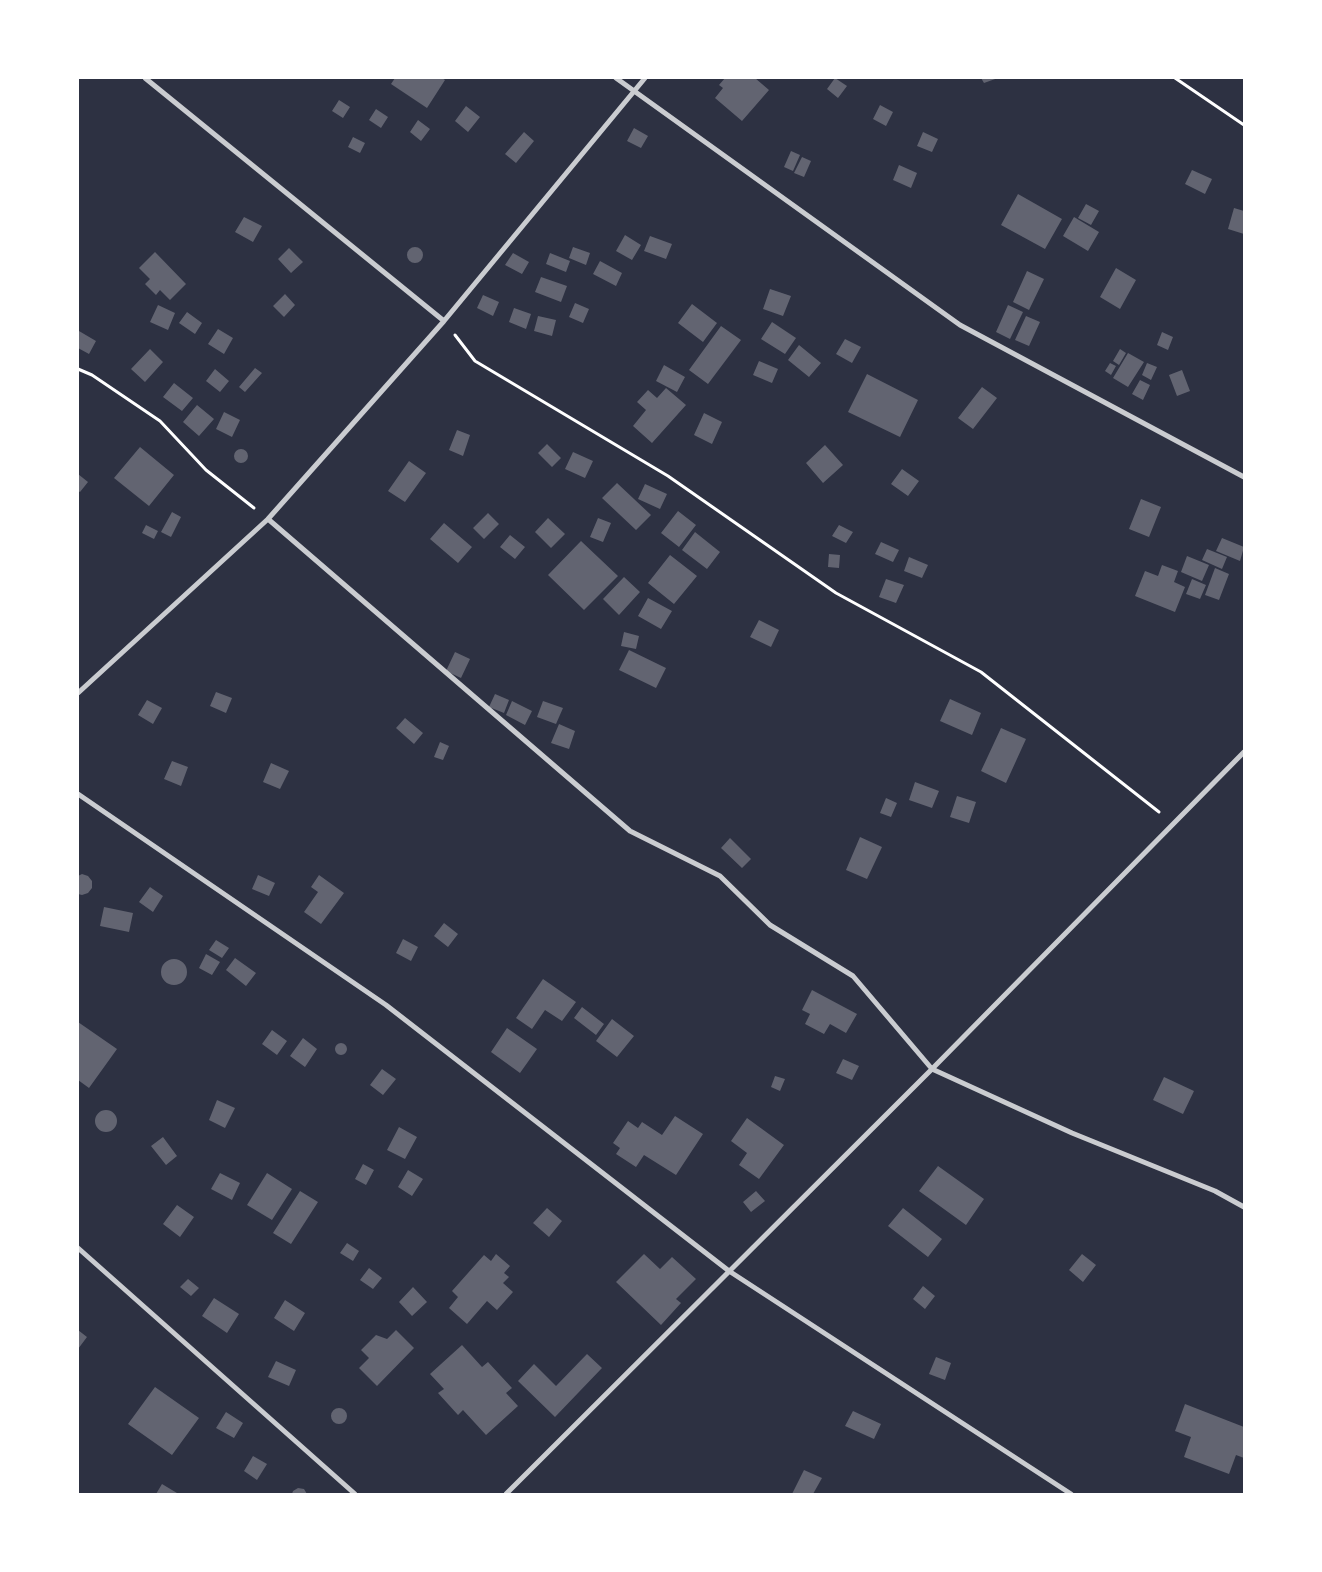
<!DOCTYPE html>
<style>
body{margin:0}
#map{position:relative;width:1322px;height:1572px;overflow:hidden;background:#2d3142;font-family:Arial,sans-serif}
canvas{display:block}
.frame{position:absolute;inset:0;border:79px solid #fff;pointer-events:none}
</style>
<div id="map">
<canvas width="1322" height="1572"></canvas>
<div class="frame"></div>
</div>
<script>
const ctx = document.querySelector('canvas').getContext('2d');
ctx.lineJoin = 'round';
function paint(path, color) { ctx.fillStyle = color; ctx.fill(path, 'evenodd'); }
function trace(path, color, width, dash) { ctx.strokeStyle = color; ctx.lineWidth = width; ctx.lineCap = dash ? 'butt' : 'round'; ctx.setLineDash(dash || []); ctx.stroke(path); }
const building = new Path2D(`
 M395,78H442L445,80L427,108L391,84Z
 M725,78H755L769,90L742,121L715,98L723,88L719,85Z
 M835,78L847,86L838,98L827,89Z
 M981,78H998L984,83Z
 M339,100L350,107L343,118L332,111Z
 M880,105L893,112L886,126L873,119Z
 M466,106L480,117L468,132L455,121Z
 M376,109L388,117L381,128L369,120Z
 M418,120L430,129L421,141L410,132Z
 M634,128L648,136L641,148L627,141Z
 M524,132L534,141L516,163L505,154Z
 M923,132L938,139L932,152L917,146Z
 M353,137L365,143L360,153L348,147Z
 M791,151L800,155L793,171L784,167Z
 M802,157L811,161L804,177L794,173Z
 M899,165L917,173L911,188L893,180Z
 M1192,170L1212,179L1205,194L1185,184Z
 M1018,194L1062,219L1045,249L1001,225Z
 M1086,204L1099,211L1091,225L1078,218Z
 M1234,208L1244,211V234L1228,229Z
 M244,217L262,226L253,242L235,232Z
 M1074,217L1099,232L1088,251L1063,236Z
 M625,235L641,245L632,260L616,251Z
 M650,236L672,244L666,259L644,251Z
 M407 255a8 8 0 1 1 16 0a8 8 0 1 1-16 0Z
 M573,247L590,253L586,265L569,258Z
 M289,248L303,262L291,273L278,259Z
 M155,252L186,284L170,300L160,290L156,295L145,284L150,279L139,268Z
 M513,253L529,262L522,274L505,265Z
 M550,253L570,261L566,272L546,264Z
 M600,261L622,273L616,286L593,274Z
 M1116,268L1136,280L1120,309L1100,297Z
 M1027,271L1044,279L1029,310L1013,302Z
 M541,277L567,286L561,302L535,292Z
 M770,289L791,296L783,316L763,309Z
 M285,294L295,305L284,317L273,306Z
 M483,295L499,302L493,316L477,308Z
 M575,303L589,309L583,323L569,317Z
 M692,304L717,323L703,342L678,323Z
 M158,305L175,313L168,330L150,322Z
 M1008,305L1023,312L1010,339L996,332Z
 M514,308L531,314L526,329L509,322Z
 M187,312L202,323L195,334L179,323Z
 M538,316L556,320L552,336L534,331Z
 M1026,316L1040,322L1029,346L1015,340Z
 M772,322L796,338L785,354L761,339Z
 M721,326L741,340L708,384L689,370Z
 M218,329L233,338L224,354L208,344Z
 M79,331L96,341L89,354L78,348Z
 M1162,332L1173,337L1168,350L1157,345Z
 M845,339L861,347L852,363L836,354Z
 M799,345L821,363L809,377L788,360Z
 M150,349L163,362L145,382L131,369Z
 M1120,349L1126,353L1119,365L1113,361Z
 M1128,353L1144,362L1128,387L1113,378Z
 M759,361L778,369L772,383L753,375Z
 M1110,363L1116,366L1111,375L1105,371Z
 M1147,363L1157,367L1151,380L1142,375Z
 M664,365L685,377L677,392L656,381Z
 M255,368L262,373L245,392L239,387Z
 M215,369L229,381L220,392L206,381Z
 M1182,370L1190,391L1177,396L1169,375Z
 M867,374L918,400L900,437L848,412Z
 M1140,380L1150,385L1143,400L1132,394Z
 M174,383L193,398L182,411L163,397Z
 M982,387L997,398L973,429L958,418Z
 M666,388L686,405L652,443L633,426L646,410L637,402L648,390L657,398Z
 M197,405L214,419L199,436L183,422Z
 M224,412L240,420L232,437L216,429Z
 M704,413L722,422L712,444L694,435Z
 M457,430L470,435L463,456L449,450Z
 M547,444L561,458L552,467L538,453Z
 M825,445L843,465L823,483L806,463Z
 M140,447L174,475L149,506L114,478Z
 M234 456a7 7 0 1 1 14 0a7 7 0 1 1-14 0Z
 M573,452L593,461L585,478L565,469Z
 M409,461L426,473L405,502L388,491Z
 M902,469L919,481L908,496L891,484Z
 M78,474L88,482L80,492L78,491Z
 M617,483L651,515L636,530L602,498Z
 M645,484L667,494L660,509L638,499Z
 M1141,499L1161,507L1149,537L1129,529Z
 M678,511L696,525L679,547L661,533Z
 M172,512L181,517L171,537L161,532Z
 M488,513L499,524L484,539L473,528Z
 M548,518L565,534L551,548L535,532Z
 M598,518L611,523L603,542L590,537Z
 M444,523L472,547L458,563L430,539Z
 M146,525L158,531L154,539L142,533Z
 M839,525L853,532L846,543L832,536Z
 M695,532L720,552L707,569L682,550Z
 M510,535L525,547L515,559L500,547Z
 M1222,538L1244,547L1240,561L1216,551Z
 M581,541L618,576L584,610L548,575Z
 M881,542L899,550L893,562L875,554Z
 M1207,549L1227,557L1222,569L1202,560Z
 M829,554L840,555L839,568L828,567Z
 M670,555L697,576L674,604L648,583Z
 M1187,556L1209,565L1202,581L1181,572Z
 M909,557L928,565L922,578L904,571Z
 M1162,565L1178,571L1174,582L1185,587L1175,612L1135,596L1145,571L1158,576Z
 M1215,568L1229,574L1219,600L1205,595Z
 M624,577L640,592L619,615L603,599Z
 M886,579L904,585L896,603L879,597Z
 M1192,579L1206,585L1200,599L1186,594Z
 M648,598L672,611L661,629L638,616Z
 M759,620L779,630L771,647L750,637Z
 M624,632L639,636L636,649L621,646Z
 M629,650L666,668L656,688L619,670Z
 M455,652L470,659L461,678L446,671Z
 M216,692L232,698L226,713L210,706Z
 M495,694L509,700L504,713L489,707Z
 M950,699L981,713L972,735L940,721Z
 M147,700L162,708L153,724L138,715Z
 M512,701L532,711L525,725L506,715Z
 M543,701L563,708L556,724L537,717Z
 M405,718L423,733L414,744L396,728Z
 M559,724L575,731L569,749L551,743Z
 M1001,728L1026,739L1006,783L981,771Z
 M440,742L449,746L443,760L434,757Z
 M172,761L188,767L181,786L164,779Z
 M271,763L289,771L280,789L263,782Z
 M915,782L939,791L932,808L909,800Z
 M957,796L976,802L969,823L950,817Z
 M886,798L897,803L891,817L880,813Z
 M860,837L882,847L867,879L846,870Z
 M730,838L751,859L742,868L721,848Z
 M82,874L88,876L92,881V888L88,893L82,895L78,894V876Z
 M258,875L275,883L269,896L252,889Z
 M319,875L344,893L321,924L304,912L318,892L311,887Z
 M150,887L163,896L153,912L139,902Z
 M104,907L133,913L129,932L100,926Z
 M444,923L458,934L448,947L434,936Z
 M403,939L418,947L411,961L396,953Z
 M216,940L229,948L222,958L209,950Z
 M206,954L220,962L212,975L199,968Z
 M235,958L256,973L246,986L226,970Z
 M161 972a13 13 0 1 1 26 0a13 13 0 1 1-26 0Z
 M543,979L576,1002L562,1021L545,1010L532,1029L516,1018Z
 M812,990L857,1014L846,1033L830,1024L824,1034L805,1024L810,1014L802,1010Z
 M582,1007L604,1024L596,1035L574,1018Z
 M612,1019L634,1036L617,1057L596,1041Z
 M78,1022L117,1049L89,1088L78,1080Z
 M507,1028L537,1049L520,1073L491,1052Z
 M272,1030L287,1041L277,1055L262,1044Z
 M303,1038L317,1049L305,1067L290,1056Z
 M335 1049a6 6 0 1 1 12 0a6 6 0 1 1-12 0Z
 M843,1059L859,1066L852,1080L836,1073Z
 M382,1069L396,1079L383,1095L370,1085Z
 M775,1076L785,1079L780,1091L771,1087Z
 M1164,1077L1194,1091L1183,1114L1153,1100Z
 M217,1100L235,1108L225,1128L209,1120Z
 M95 1121a11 11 0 1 1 22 0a11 11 0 1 1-22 0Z
 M675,1116L703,1134L676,1175L644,1155L636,1167L616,1154L620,1148L613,1143L628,1121L638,1128L642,1122L662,1135Z
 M747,1118L784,1145L759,1179L739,1165L747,1153L731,1141Z
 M399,1127L417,1137L405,1159L387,1150Z
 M163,1137L177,1156L166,1165L151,1146Z
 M363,1164L374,1170L366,1185L355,1179Z
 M938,1166L984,1199L966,1225L919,1191Z
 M408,1170L423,1179L412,1196L398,1187Z
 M220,1173L240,1183L232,1200L211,1189Z
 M267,1173L292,1189L272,1220L247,1205Z
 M300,1191L318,1202L291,1244L273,1233Z
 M756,1191L765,1201L751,1212L743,1202Z
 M177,1205L194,1217L180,1237L163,1224Z
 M547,1208L562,1221L549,1237L533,1223Z
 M903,1208L942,1239L928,1257L888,1226Z
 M347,1243L359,1251L353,1261L340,1253Z
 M496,1254L510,1266L504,1273L509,1277L503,1283L513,1292L497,1310L487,1301L467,1324L449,1308L458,1297L452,1291L484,1255L491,1261Z
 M644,1254L660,1269L672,1257L696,1279L676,1299L681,1303L661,1325L616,1282Z
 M1082,1254L1096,1265L1083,1282L1069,1270Z
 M369,1268L382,1278L373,1289L360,1280Z
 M188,1279L199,1288L191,1296L180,1287Z
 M923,1286L935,1296L925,1309L913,1299Z
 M413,1287L427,1302L412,1316L399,1302Z
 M214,1298L239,1314L227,1333L202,1316Z
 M285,1300L305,1313L294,1331L274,1318Z
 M78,1330L87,1337L78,1349Z
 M396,1330L414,1348L377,1386L359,1368L369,1358L361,1350L376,1335L387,1339Z
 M462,1345L482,1367L488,1362L512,1388L506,1393L518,1406L486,1435L463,1410L458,1415L438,1393L444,1389L430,1374Z
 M587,1354L602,1368L555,1417L518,1381L534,1364L556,1386Z
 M936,1357L951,1363L945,1380L929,1374Z
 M276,1361L296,1370L289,1386L268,1377Z
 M155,1387L199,1418L172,1455L128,1424Z
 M1185,1404L1244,1427V1458L1236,1455L1229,1474L1184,1457L1191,1437L1175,1431Z
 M331 1416a8 8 0 1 1 16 0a8 8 0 1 1-16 0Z
 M853,1411L881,1424L874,1439L845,1426Z
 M226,1412L243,1423L234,1438L216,1428Z
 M253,1456L267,1464L257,1480L244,1471Z
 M804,1470L822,1478L813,1494H792Z
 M162,1484L177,1493L176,1494H156Z
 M298,1488L304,1489L307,1494H292L293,1491Z`);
const path = new Path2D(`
 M1175,78L1244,125
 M455,335L475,361L668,476L836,593L981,672L1159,812
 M78,369L92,375L160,421L206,470L254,508`);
const minor = new Path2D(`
 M145,78L444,321
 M616,78L960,325L1244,477
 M268,519L630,831L720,876L770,925L853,976L932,1069L1072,1133L1215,1191L1244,1207
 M78,693L268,519L444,321L645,78
 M78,794L386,1005L729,1271L1071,1494
 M78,1248L355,1494
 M506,1494L932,1069L1244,752`);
paint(building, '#626471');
trace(path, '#fff', 3);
trace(minor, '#caccd0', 5);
</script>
